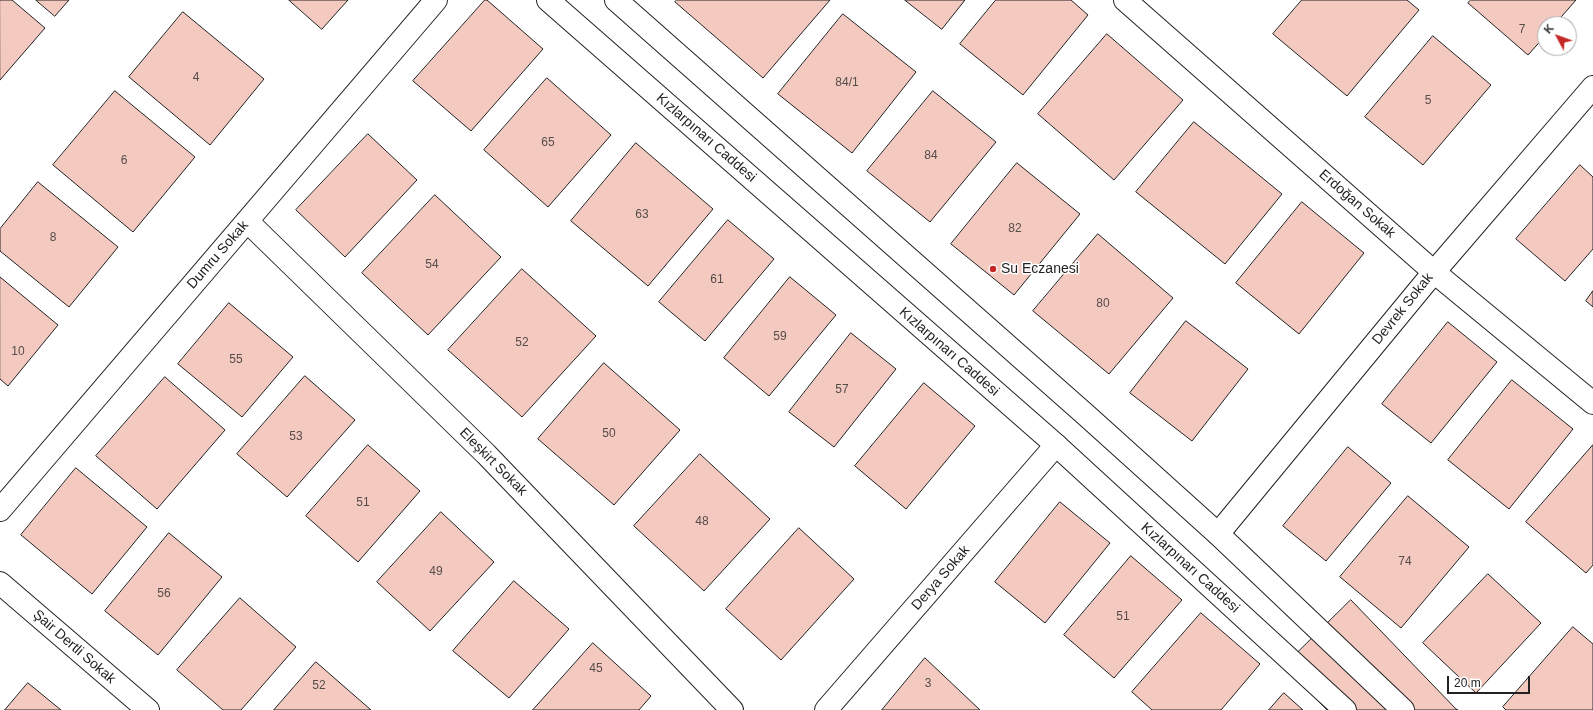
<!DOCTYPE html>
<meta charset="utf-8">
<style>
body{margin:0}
#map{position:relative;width:1593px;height:710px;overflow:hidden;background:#fff;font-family:Helvetica,sans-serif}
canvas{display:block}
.north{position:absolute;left:1537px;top:16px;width:40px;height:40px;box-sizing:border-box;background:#fff;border:1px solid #a7a7a7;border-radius:50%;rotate:311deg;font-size:11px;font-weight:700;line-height:16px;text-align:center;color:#222}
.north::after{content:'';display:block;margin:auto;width:14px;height:18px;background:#c62828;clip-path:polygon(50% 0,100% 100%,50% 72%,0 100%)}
.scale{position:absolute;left:1447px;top:676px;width:83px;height:18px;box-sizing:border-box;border:2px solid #222;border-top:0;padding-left:5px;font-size:12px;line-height:14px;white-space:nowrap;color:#222;-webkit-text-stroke:3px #fff;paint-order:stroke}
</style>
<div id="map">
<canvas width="1593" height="710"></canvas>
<div class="north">K</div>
<div class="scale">20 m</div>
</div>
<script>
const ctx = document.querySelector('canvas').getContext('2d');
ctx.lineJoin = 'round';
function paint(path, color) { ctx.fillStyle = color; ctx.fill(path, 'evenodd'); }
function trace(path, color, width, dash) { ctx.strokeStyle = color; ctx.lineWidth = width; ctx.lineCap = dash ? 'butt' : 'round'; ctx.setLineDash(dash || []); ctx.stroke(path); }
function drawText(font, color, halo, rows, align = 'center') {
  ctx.font = font + ' Helvetica,sans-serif'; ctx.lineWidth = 3; ctx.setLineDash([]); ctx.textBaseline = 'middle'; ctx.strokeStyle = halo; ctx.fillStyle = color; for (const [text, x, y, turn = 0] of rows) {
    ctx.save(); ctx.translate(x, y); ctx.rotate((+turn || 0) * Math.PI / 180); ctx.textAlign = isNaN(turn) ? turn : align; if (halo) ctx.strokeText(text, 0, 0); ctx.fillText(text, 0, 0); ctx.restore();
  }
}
const building = new Path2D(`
 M0,0H12L45,28L0,80Z
 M36,0H69L55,16Z
 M289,0H348L322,29Z
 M485,0H487L543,49L471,131L413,81Z
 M677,0H830L763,78L675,2Z
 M905,0H965L942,29Z
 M996,0H1071L1088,15L1023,95L960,44Z
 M1302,0H1407L1419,10L1347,96L1273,34Z
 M1471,0H1576L1555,24H1545V36L1528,55L1468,3Z
 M183,12L264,79L210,145L129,77Z
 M843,14L916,72L852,153L778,94Z
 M1107,34L1183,100L1114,180L1038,114Z
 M1433,36L1491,85L1423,165L1365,117Z
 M547,78L611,135L548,207L484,150Z
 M115,91L195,157L133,232L53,165Z
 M933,91L996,142L930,222L867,171Z
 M1194,122L1282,194L1225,264L1136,192Z
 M368,134L417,180L345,257L296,210Z
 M636,143L713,209L648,286L571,221Z
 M1017,163L1080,214L1014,295L951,244Z
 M1580,165L1593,177V249L1565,281L1516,239Z
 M38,182L118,247L69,307L0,251V229Z
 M435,195L501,257L428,335L362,273Z
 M1302,202L1364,253L1299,334L1236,283Z
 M728,220L774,259L705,341L659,302Z
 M1098,234L1173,298L1109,374L1033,311Z
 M522,269L596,336L522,417L448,350Z
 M0,277L58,325L8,386L0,379Z
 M790,277L836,315L769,396L724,358Z
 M1593,291V307L1586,301Z
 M229,303L293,357L242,417L178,364Z
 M1186,321L1248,369L1192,441L1130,393Z
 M1448,322L1497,362L1431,443L1382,404Z
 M851,333L896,369L834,447L789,412Z
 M604,363L680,430L614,505L538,439Z
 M305,376L355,420L287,497L237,454Z
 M165,377L225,430L157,509L96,456Z
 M1512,380L1573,429L1509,509L1448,460Z
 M924,383L975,426L906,509L855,466Z
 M368,445L420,491L358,562L306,516Z
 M1593,445V565L1586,573L1526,522Z
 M1348,447L1391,483L1326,561L1283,526Z
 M700,454L770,519L704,591L634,526Z
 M76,468L147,527L92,594L21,535Z
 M1408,496L1469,547L1401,628L1340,577Z
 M1060,502L1110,543L1045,623L995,582Z
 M441,512L494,562L430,631L377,582Z
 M799,528L854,579L781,660L726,609Z
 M169,533L222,577L158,655L105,611Z
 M1131,556L1182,600L1114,678L1064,635Z
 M1488,574L1541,623L1476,693L1423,643Z
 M514,581L569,629L509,698L453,651Z
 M240,598L296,647L241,710H223L177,670Z
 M1351,600L1456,709L1458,710H1327L1284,666Z
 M1201,613L1260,664L1221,710H1152L1132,692Z
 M1573,627L1593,644V710H1506L1503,707Z
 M593,643L651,696L639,710H533Z
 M925,658L980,710H882Z
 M316,662L371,710H274Z
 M28,683L61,710H5Z
 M1284,693L1303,710H1269Z`);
const street = new Path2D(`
 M1125,0L1434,272L1593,403
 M247,221L486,454L732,710
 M0,510L436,0
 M1218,534L1434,272L1593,87
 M0,583L148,710
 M826,710L1056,445`);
const primary = new Path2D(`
 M548,0L1056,445L1345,710
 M616,0L1086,415L1218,534L1403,710`);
const markers = [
 [993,269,4,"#c62828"]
];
const numberNames = [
 ["7",1522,30],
 ["4",196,78],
 ["84/1",847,83],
 ["5",1428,101],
 ["65",548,143],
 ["84",931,156],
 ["6",124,161],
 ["63",642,215],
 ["82",1015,229],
 ["8",53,238],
 ["54",432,265],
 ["61",717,280],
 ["80",1103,304],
 ["59",780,337],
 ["52",522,343],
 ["10",18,352],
 ["55",236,360],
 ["57",842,390],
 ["50",609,434],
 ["53",296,437],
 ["51",363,503],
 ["48",702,522],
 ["74",1405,562],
 ["49",436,572],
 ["56",164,594],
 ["51",1123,617],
 ["45",596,669],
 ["3",928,684],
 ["52",319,686]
];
const streetNames = [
 ["Kızlarpınarı Caddesi",706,138,41],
 ["Erdoğan Sokak",1357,204,41],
 ["Dumru Sokak",218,255,-49],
 ["Devrek Sokak",1403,309,-51],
 ["Kızlarpınarı Caddesi",949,352,41],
 ["Eleşkirt Sokak",493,462,45],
 ["Kızlarpınarı Caddesi",1190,568,42],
 ["Derya Sokak",941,578,-49],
 ["Şair Dertli Sokak",74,647,41]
];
const poiNames = [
 ["Su Eczanesi",1001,269]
];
paint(building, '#f3c9c0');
trace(building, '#222', 1);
trace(street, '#222', 24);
trace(primary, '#222', 24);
trace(street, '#fff', 22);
trace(primary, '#fff', 22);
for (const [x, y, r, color] of markers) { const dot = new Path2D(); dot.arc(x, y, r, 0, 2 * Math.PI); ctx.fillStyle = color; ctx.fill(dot); trace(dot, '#fff', 1.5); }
drawText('12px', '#564c4a', null, numberNames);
drawText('14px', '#222', '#fff', streetNames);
drawText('14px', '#222', '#fff', poiNames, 'left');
</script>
